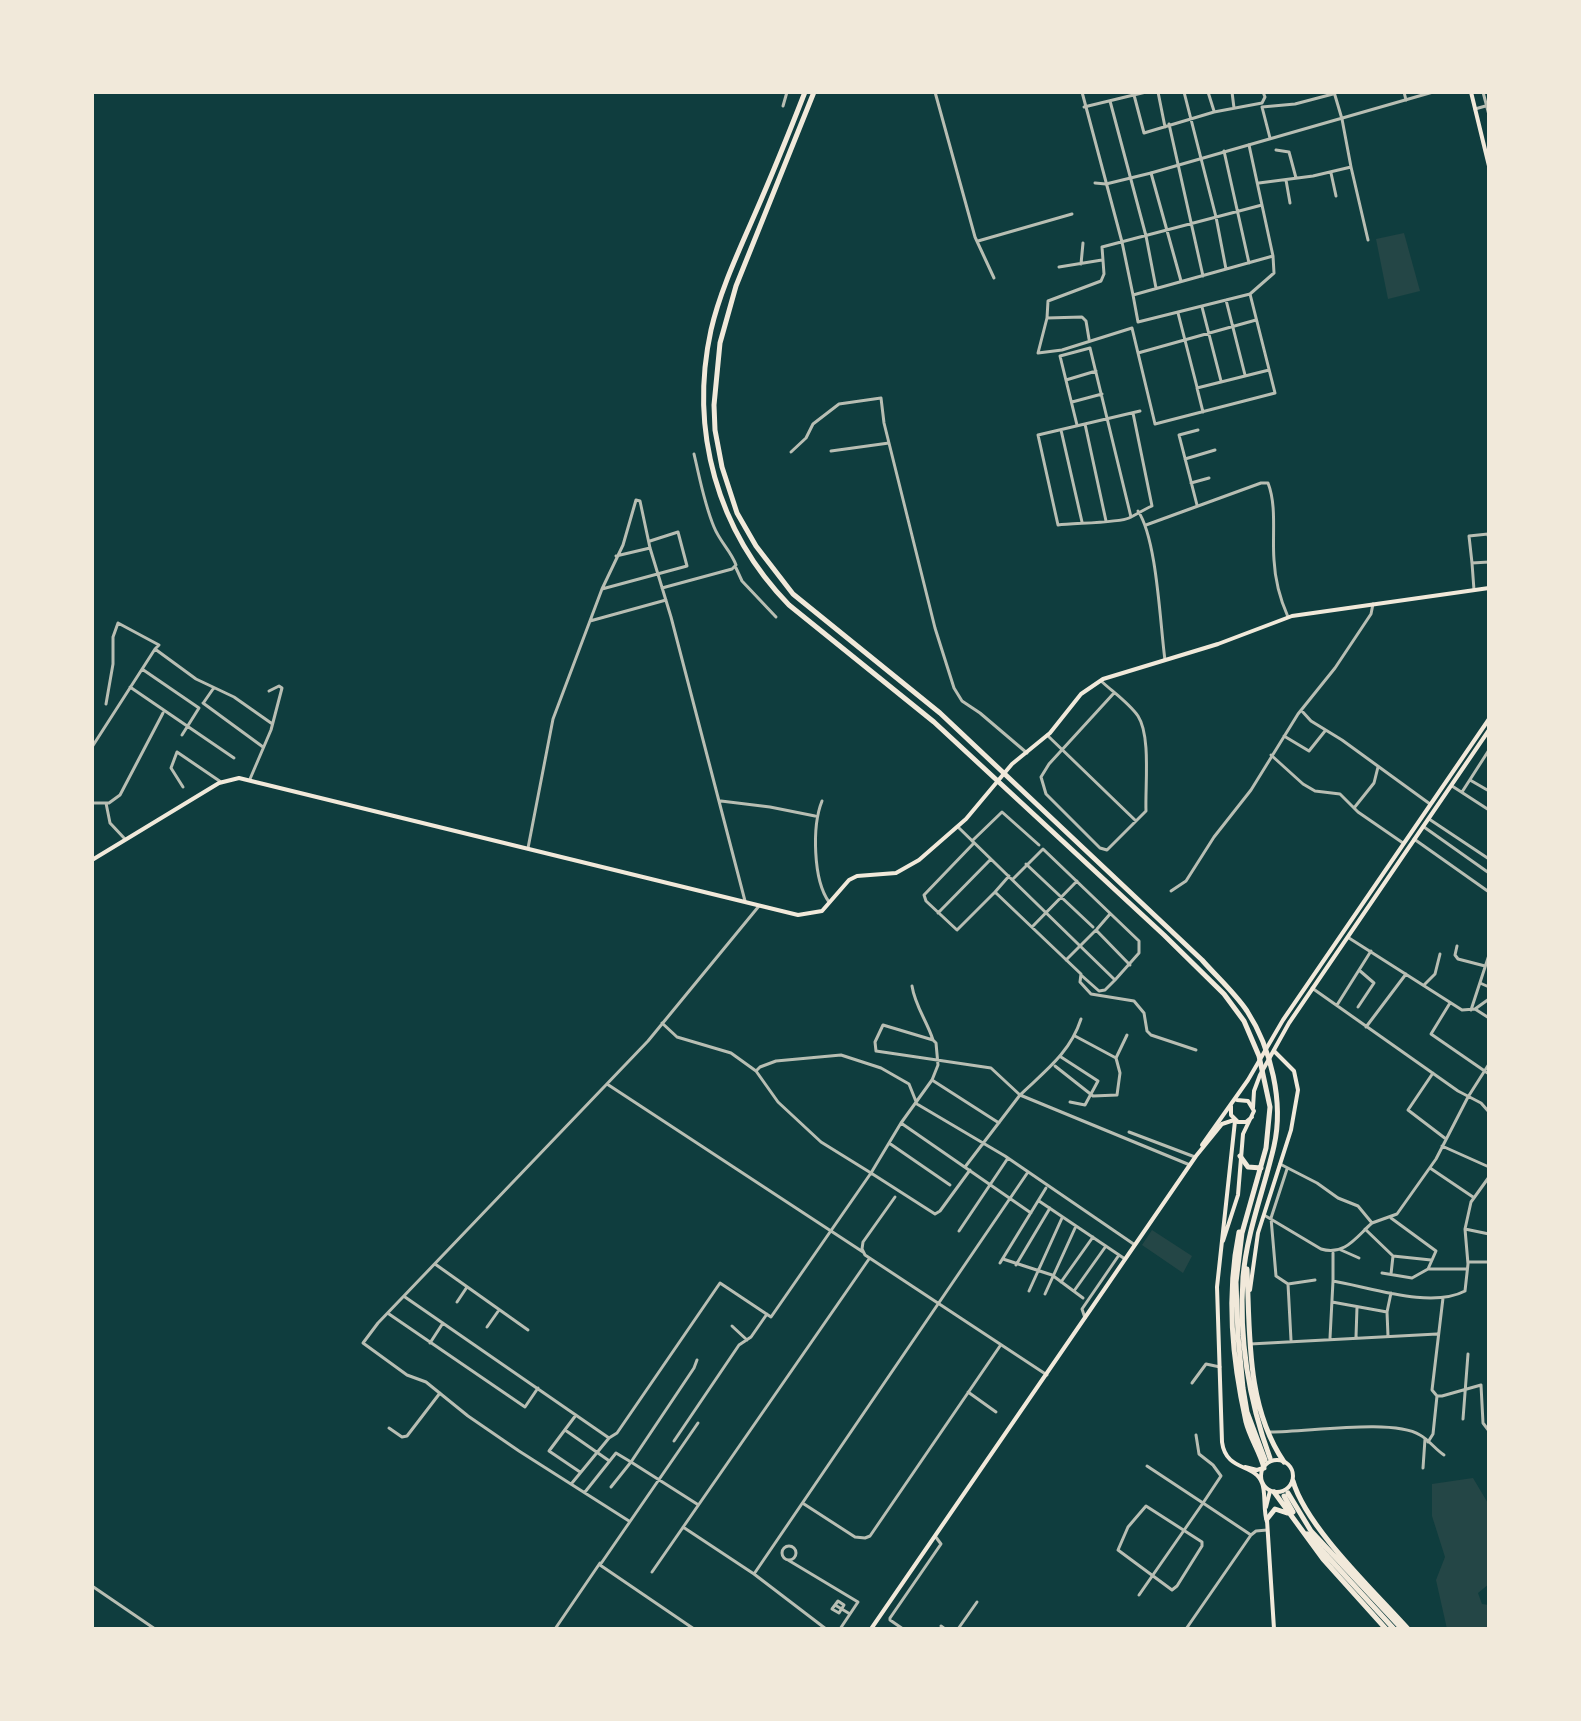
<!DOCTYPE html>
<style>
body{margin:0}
#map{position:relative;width:1581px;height:1721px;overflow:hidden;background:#0f3d3e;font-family:Montserrat,sans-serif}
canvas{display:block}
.frame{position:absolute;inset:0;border:94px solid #f1e9da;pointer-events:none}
</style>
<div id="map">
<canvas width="1581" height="1721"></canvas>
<div class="frame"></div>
</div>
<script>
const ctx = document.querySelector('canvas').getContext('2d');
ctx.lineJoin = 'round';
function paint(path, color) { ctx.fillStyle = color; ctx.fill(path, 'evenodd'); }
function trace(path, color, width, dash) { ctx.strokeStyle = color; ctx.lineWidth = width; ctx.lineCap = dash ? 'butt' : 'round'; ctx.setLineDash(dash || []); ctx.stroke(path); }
const green = new Path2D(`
 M1404,233L1420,291L1388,299L1376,239Z
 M1152,1230L1192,1256L1183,1273L1142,1245Z
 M1473,1478L1489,1505V1584L1478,1593L1482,1604L1489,1605V1629H1447L1436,1580L1445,1557L1432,1516V1484Z`);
const minor = new Path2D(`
 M935,92L975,237L994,278
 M1082,92L1122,242L1133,295L1273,256L1249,145
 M1158,92L1165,127
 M1184,92L1216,217L1226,269
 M1208,92L1214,111
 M1232,92L1234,108
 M1404,92L1406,100
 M1483,92L1489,115
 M1134,95L1144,133L1214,112L1262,103L1265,97L1263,92
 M1110,101L1146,236L1156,288
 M783,106L787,92
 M1084,107L1146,92
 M1262,107L1295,104L1333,94
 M1262,107L1270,138
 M1475,109L1489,105
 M1169,124L1203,276
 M1276,150L1289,152L1296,178
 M1224,151L1249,263
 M1351,167L1368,240
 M1151,173L1181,281
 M1331,173L1336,196
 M1286,180L1290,203
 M1259,183L1313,176L1351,167L1342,119L1334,92
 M978,241L1072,214
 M1081,264L1083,243
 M1059,267L1102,260
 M1250,294L1275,393L1155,424L1132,328L1062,350L1038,353L1047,318L1048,301L1101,281L1104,274L1102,247L1262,205
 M1133,295L1138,322L1250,294L1274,273L1273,256
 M1226,300L1245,375
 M1202,307L1221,381
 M1178,313L1197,387
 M1047,318L1082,317L1086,321L1089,339
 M1138,353L1256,320
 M1066,380L1096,371
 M1072,402L1102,394
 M1203,412L1197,388L1269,370
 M1133,413L1152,506C1143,510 1137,514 1129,518C1119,523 1073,523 1058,525L1038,435C1072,427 1106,419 1140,411
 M1085,424L1106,521
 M1077,425L1060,356L1090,348L1131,517
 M1061,430L1082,522
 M831,451L889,443
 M791,452L806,438L813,424L839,404L881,398L884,423L935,628L954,688L962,701L980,713L1027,753
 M1185,459L1215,450
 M1191,483L1209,478
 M1197,505L1179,435L1198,430
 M1138,511C1157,539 1160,624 1165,660
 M1146,525L1261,483H1268C1277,506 1272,536 1274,560C1275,580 1280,599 1288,617
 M616,556L650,548
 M1472,563L1469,536L1488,534L1489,541
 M736,568L742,581L776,617
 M662,588L732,569L736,565C731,551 720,542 714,527C704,503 700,479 694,454
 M602,589L687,566L678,532L650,541
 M1474,590L1472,563L1489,562
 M590,621L666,600
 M142,669L199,708
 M1101,681C1113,692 1129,703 1138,716C1151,736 1145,786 1146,811L1107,850L1100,848L1046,794L1041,777L1049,764L1114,693
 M130,687L234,758
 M204,702L213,689
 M203,703L263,747
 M106,704L113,664V637L118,623L159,645L155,649
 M1301,710L1311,721L1342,740L1430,804
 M182,735L199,708
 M1047,735L1136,821
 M1284,736L1309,751L1325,731
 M92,747L155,649L196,679L234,697L271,723
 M1271,755L1303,784L1315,791L1340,794L1358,812L1403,843
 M250,779L271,730L282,688L279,686L269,691
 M1470,780L1489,791
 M1452,786L1489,810
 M183,787L171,768L177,752L221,782
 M1462,792L1489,750
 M721,801L770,807L815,816
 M822,801C812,826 813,880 829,902
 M92,803H109L120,795L163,713
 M106,803L110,823L125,839
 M1354,808L1374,783L1378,767
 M1429,819L1489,859
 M958,827L1115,980L1105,990L1099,991L1081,975
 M1424,827L1489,873
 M1414,839L1489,892
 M972,841L1002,812L1039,845
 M974,843L924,895L926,901L957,930L995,892
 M528,848L553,719L602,589L623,545L636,500L640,501L650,548L671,617L745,901
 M1026,864L1093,927
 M1009,876L995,892L1081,974L1080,982L1091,994L1134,1001L1144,1013L1147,1031L1151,1035L1196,1050
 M1013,879L1043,849L1139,941V953L1115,980
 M1171,891L1186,881L1214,837L1251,790L1298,714L1335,668L1371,614L1373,604
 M938,913L991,859
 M1032,927L1077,881
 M1097,929L1110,914
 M1349,938L1462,1010L1475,1009L1489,999
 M1457,946L1455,955L1458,959L1485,966
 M1066,960L1096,930L1130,965
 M1480,983L1489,987
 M1424,985L1435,974L1440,954
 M912,986C915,1006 927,1021 933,1040L883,1025L875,1042L876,1051L991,1068L1020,1095C1045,1071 1070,1053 1081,1019
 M1312,988L1458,1091L1481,1103L1489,1112
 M1450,1003L1431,1034L1489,1074
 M1337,1005L1371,951
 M1358,1007L1374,983L1359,970
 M1475,1009L1489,1018
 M1471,1010L1489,955
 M1366,1027L1406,974
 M1075,1036L1116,1058
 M933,1040L936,1043L938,1065L932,1080L901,1123L871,1173L935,1214L940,1211L970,1170
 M1061,1057L1098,1081L1085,1105L1070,1102
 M1055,1066L1093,1096L1117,1095L1120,1073L1116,1058L1127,1035
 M756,1071L760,1067L776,1061L841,1055L881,1068L909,1084L917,1104L1005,1156L1135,1245
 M1433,1073L1408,1110L1446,1139
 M932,1080L999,1123
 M607,1084L863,1252
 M901,1123L1031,1213
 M1129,1132L1195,1157
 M889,1143L950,1185
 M1442,1146L1489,1167
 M1280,1164L1317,1183L1338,1198L1358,1206L1372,1223L1397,1214L1436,1159L1468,1097L1489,1064
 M965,1167L1020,1095L1190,1165
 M1430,1168L1473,1197
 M1287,1169L1271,1218L1276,1276L1288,1284L1315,1280
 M1489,1177L1471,1202L1465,1229L1489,1234
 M895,1197L863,1242L862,1249L865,1255L1047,1375
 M1039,1201L1125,1259
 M1264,1215L1321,1249C1345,1256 1356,1237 1372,1223
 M1391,1218L1436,1251L1428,1269
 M1365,1229L1393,1256L1431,1260
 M959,1231L1008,1158
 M1341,1250L1359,1258
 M1333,1253V1281
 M1003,1259L1052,1275L1083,1298
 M1469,1262H1489
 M1000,1263L1046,1188
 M435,1264L528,1330
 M1016,1265L1050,1208
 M1382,1273L1412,1278L1428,1269H1467
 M1391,1274L1393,1256
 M1061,1282L1093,1237
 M1288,1284L1291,1340
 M1029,1291L1062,1218
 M1074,1291L1106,1246
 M1045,1294L1076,1226
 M405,1297L609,1438
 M1443,1298L1432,1390L1437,1396H1442L1481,1385L1483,1423L1489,1431
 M457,1302L467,1287
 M1332,1302L1387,1312
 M389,1314L525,1407L538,1388
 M1085,1318L1082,1309L1119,1255
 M732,1326L747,1340
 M487,1327L499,1310
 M1388,1336L1387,1312L1391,1293
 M1356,1337L1357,1307
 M1330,1338L1333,1281C1369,1287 1431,1309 1465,1291L1468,1264L1465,1229
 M430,1343L443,1323
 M1250,1344L1437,1334
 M1192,1383L1206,1364L1220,1367
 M968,1392L996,1412
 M576,1415L549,1451L580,1472
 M1463,1419L1468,1354
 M389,1428L402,1437L407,1436L440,1393
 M565,1430L608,1460
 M1268,1432C1303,1433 1392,1418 1420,1435C1429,1440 1435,1449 1444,1455
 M674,1441L739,1345L751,1337L767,1314
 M1428,1442L1433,1434L1437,1396
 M1147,1466L1203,1503L1221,1476L1213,1465L1199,1454L1196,1435
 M1423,1468L1425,1439
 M572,1483L609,1438L617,1433L720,1283L771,1317L871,1173L821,1142L778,1102L756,1071L731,1053L677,1037L662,1023
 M585,1492L616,1453L631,1462L611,1487
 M697,1504L631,1462L694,1368L697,1360
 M804,1504L855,1537L865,1538L870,1536L1000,1346
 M1146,1506L1202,1542V1546L1177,1586L1172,1590L1118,1550L1128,1527Z
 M629,1521L519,1451L468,1416L426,1382L407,1375L363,1343L378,1323L648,1041L759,906
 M683,1527L754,1574L826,1629
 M782 1553a7 7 0 1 1 14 0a7 7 0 1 1-14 0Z
 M788,1560L858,1602L840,1629
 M652,1572L869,1259
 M754,1574L1028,1172
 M92,1586L155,1629
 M1139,1595L1203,1503L1251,1535
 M835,1605L838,1601L844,1605L839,1613L832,1609L835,1605L850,1614
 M941,1626L945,1629
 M555,1629L600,1563
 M694,1629L600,1565L698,1423
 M903,1629L890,1620V1618L941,1544L935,1536
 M958,1629L977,1602
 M1186,1629L1251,1535L1256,1531L1267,1530`);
const tertiary = new Path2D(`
 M1095,183L1106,184L1151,173L1433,92`);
const secondary = new Path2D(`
 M1231,1106V1115L1238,1122H1246L1252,1117
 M1253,1108L1254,1091L1260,1075L1289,1023L1489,730
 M1235,1121L1217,1287L1222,1442C1226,1472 1255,1463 1262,1483C1266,1492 1263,1511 1267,1522
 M1202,1145L1248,1080L1283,1020L1489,719
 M1223,1241L1238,1195L1243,1134L1254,1111L1248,1101L1237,1100
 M1250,1290L1258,1233L1291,1130L1298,1090L1294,1071L1274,1051
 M1261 1476a16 16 0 1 1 32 0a16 16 0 1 1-32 0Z
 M1245,1467L1257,1470L1263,1468
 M1266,1507L1270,1491
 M1267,1520L1274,1629
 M871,1629L1196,1156L1222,1124L1234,1120`);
const primary = new Path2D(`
 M1471,92L1489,166
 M92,860L219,783L239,778L798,915L822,911L849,880L857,876L896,873L919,860L966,819L1012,764L1050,733L1081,694L1103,679L1218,644L1292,616L1489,588`);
const motorway = new Path2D(`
 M805,92C789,133 772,175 754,216C738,253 720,291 711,330C689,430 717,531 789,605L934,722L1164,935L1224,994L1244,1021L1259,1056L1270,1107L1266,1148L1242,1233L1236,1282L1238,1336L1243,1388L1247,1412L1265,1460
 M814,92L736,286L720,343L714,405L715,430L722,467L737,513L756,546L793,594L940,713L1202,960C1217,977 1234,992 1247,1011C1271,1048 1284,1102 1274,1146C1264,1190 1247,1231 1243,1277C1239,1338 1249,1401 1270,1458
 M1240,1156L1248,1167L1261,1168
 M1239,1232C1226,1296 1232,1359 1246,1422C1250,1438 1260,1452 1264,1468
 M1247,1269C1250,1334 1246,1406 1284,1462
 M1293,1481C1306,1527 1374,1591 1408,1629
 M1274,1492L1323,1559L1386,1629
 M1288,1493L1311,1531L1402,1629
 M1284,1496L1293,1512
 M1267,1519L1275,1509L1287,1513
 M1307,1534L1394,1629`);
paint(green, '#244646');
trace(minor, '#b8beb3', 3);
trace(tertiary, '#b8beb3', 3);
trace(secondary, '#f1e9da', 4);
trace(primary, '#f1e9da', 4);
trace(motorway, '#f1e9da', 5);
</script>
